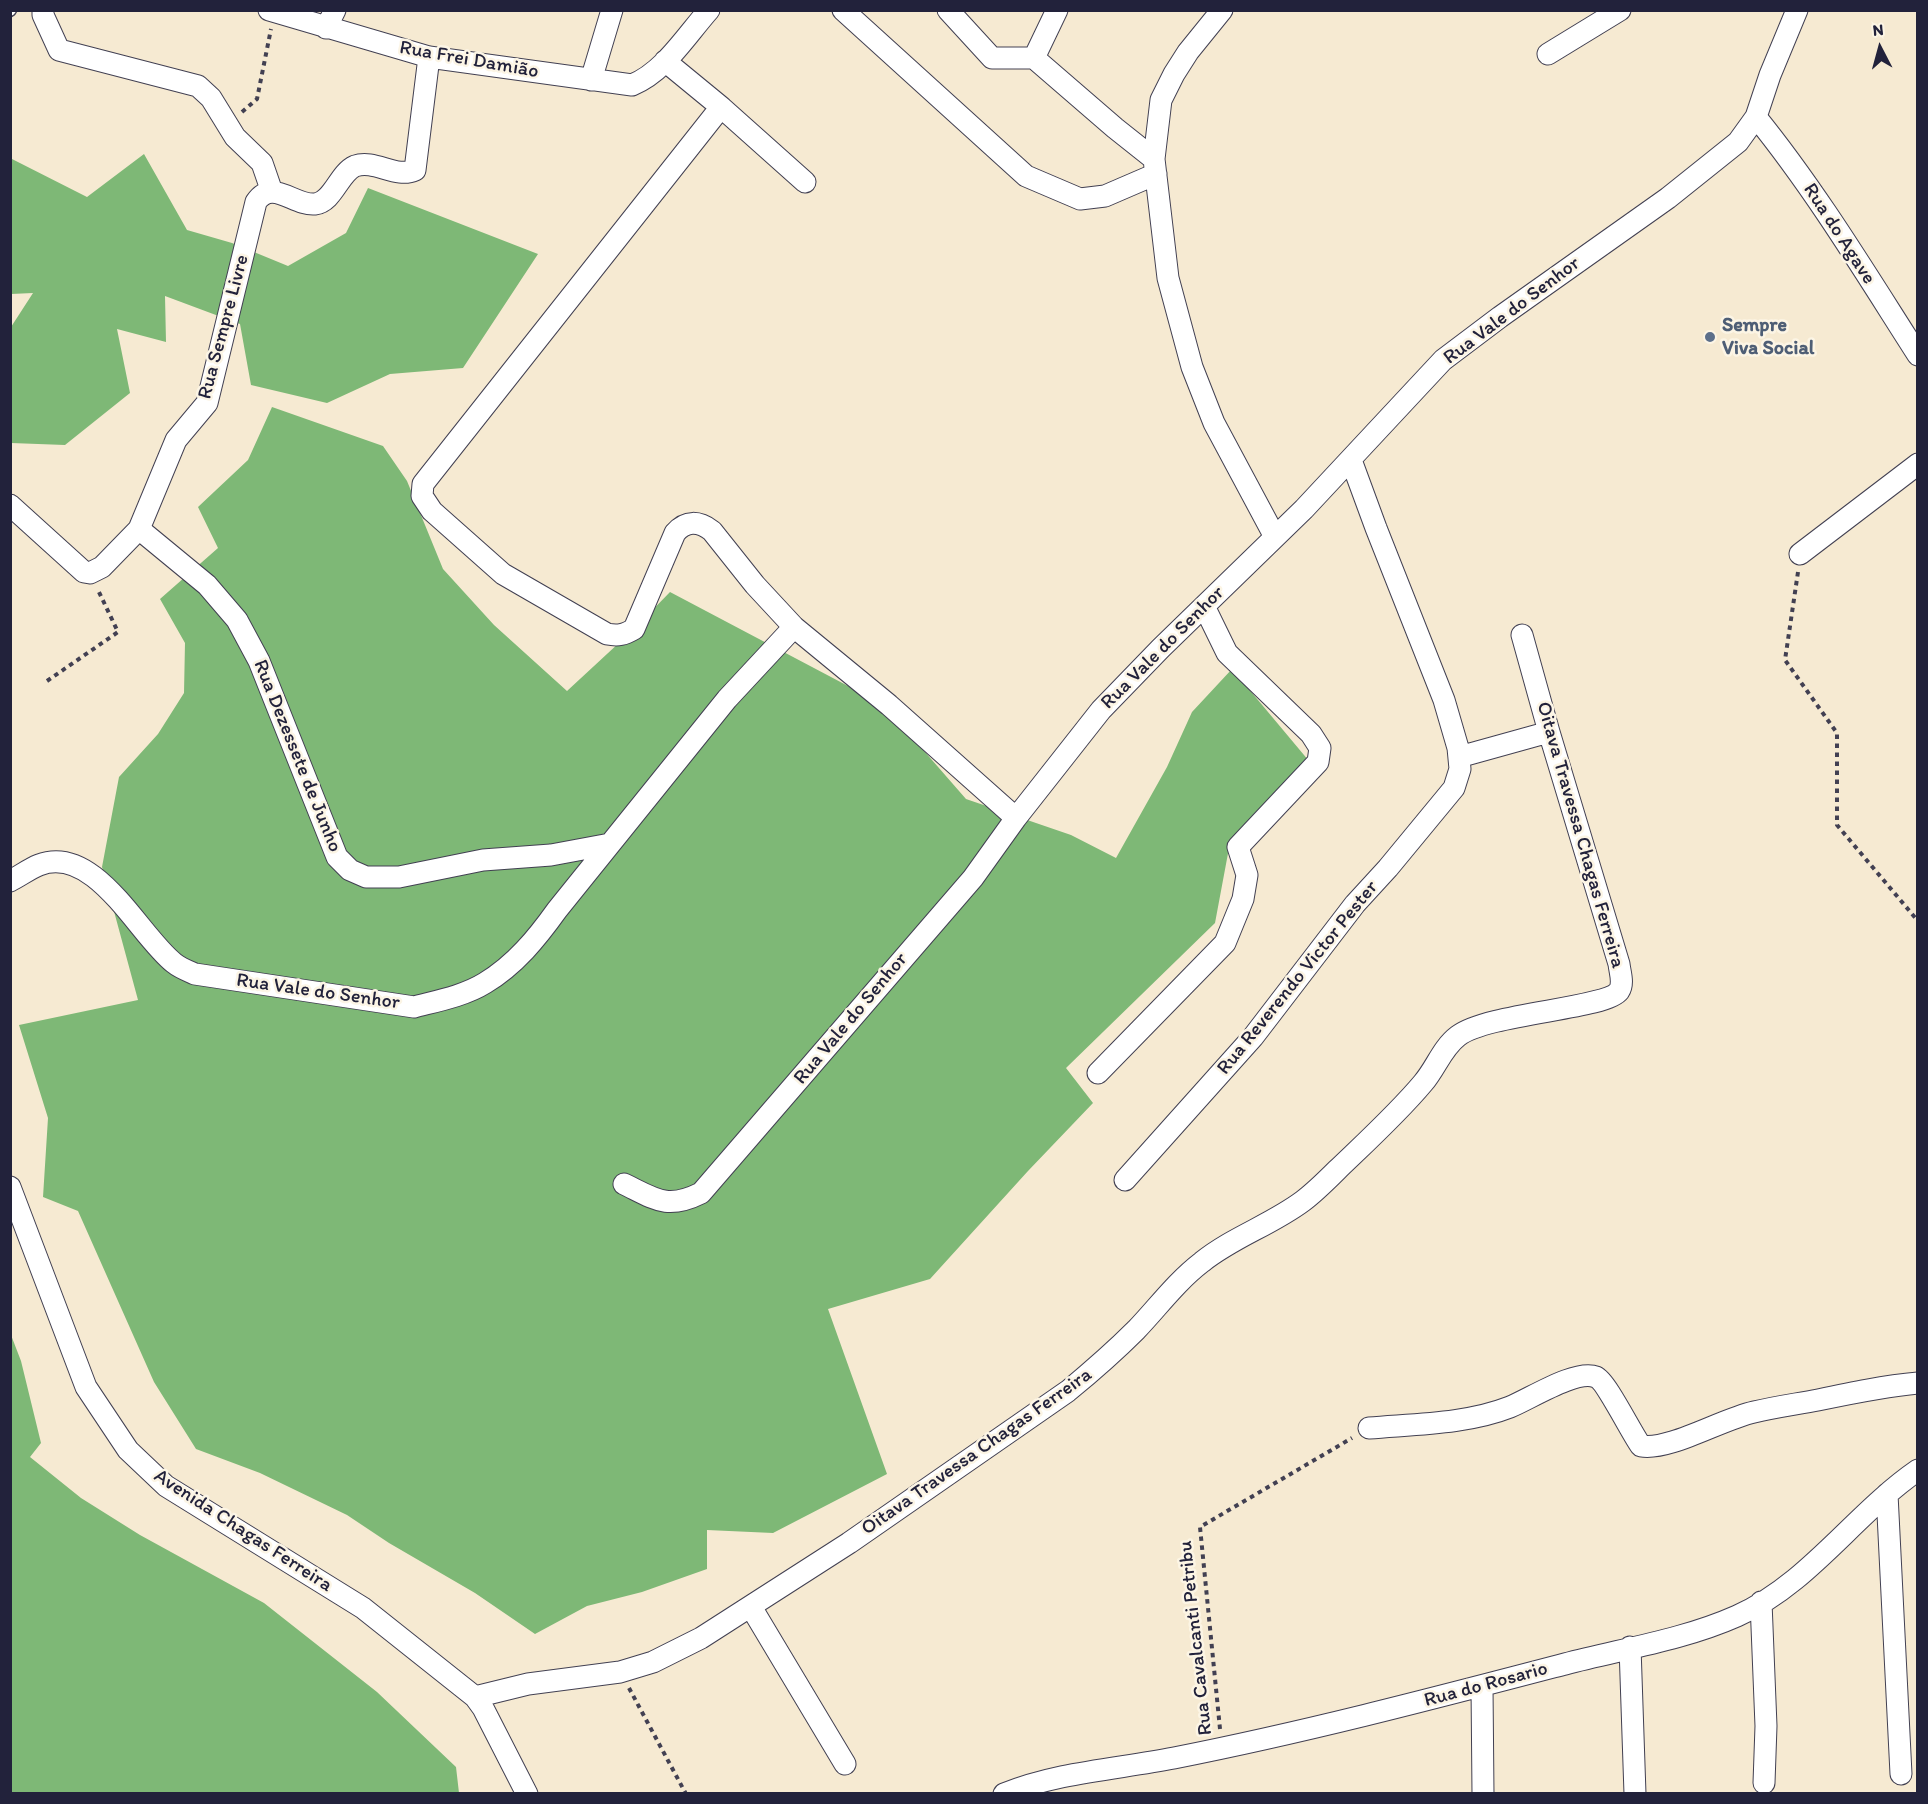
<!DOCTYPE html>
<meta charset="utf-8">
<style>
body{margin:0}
#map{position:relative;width:1928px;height:1804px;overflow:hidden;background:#f6ead2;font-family:Itim,sans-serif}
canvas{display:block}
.frame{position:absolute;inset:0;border:12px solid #22223b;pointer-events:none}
.north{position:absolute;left:1850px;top:18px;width:60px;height:60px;-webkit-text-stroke:4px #fcf5e5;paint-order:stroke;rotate:354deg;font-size:16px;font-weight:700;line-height:24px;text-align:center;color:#22223b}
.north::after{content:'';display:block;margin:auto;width:21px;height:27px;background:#22223b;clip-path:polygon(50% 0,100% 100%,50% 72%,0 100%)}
</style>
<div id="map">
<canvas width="1928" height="1804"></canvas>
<div class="frame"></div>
<div class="north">N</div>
</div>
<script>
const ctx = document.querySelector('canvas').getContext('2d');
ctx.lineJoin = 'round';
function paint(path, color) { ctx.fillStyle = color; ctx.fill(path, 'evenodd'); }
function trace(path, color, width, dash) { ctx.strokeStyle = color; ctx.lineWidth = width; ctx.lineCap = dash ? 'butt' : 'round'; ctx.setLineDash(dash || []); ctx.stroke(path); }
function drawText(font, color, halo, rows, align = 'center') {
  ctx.font = font + ' Itim,sans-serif'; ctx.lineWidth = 5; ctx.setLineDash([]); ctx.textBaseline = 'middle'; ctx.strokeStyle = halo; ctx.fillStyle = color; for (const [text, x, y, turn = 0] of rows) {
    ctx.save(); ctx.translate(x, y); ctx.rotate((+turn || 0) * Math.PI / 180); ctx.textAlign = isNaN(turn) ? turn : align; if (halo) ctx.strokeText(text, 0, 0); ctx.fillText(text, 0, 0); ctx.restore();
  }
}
const forest = new Path2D(`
 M144,154L187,230L232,243L288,266L346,233L368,188L538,254L463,368L390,374L327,403L251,385L240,324L165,296L166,342L117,329L130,393L65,445L11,443V327L33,293L11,294L10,158L87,197Z
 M272,407L383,446L407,481L443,569L494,625L567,691L634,629L670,592L884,705L966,799L1071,835L1116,858L1167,767L1192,712L1232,669L1309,761L1229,848L1215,923L1066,1068L1093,1103L1028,1171L930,1279L828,1309L887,1474L773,1533L707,1530V1569L642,1592L587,1606L535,1634L475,1593L389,1543L347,1515L260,1473L196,1449L154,1382L78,1211L43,1197L48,1118L19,1025L138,1000L102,867L119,777L158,734L184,693L185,643L160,599L218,548L198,507L248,460Z
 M11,1335L21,1361L41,1443L30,1457L81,1498L140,1535L264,1603L377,1692L456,1767L459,1793H11Z`);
const path = new Path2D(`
 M242,112L257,99L271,29
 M1798,572L1785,660L1837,733V825L1918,921
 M47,681L118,632L98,590
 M629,1688L686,1794
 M1220,1729L1200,1527L1352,1438`);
const service = new Path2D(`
 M10,11L11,10`);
const minor = new Path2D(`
 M43,10V15L59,50L198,86L211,98L235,137L262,163L272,192
 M269,10L429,57L632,85C664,72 686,36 709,10
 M843,10L1026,176L1080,199L1105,196L1156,174
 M948,10L992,58H1034L1115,128L1154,159
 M1222,10L1188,52L1174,74L1161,100L1154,159L1168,278L1192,367L1214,423L1275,537
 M326,28L335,10
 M1548,54L1620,10
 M1034,58L1057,10
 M665,61L721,107L423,484L422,496L432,511L503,574L607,634C618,636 624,635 634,629L675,533C686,520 699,521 712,531L755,585L794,627L889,705L1016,818
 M591,80L612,10
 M721,107L805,182
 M1756,117C1816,191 1866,274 1918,355
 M10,505L84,572L90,573L102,567L139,529L176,440L207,403L256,202C272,178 294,206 315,204C333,202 339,173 355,166C375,159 396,179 415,170L429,57
 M139,529L207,585L237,620L259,661L337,857L350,870L366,877H399L483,860L551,855L610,844
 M1800,554L1918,464
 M1459,757L1549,732
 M10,881C20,876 29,869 39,865C95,843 139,936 174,963C180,968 188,971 195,974L414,1007C437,1001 464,996 485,983C515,965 537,938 557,910L727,699L794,627
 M1098,1073L1225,943L1243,899L1247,875L1238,847L1318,762L1320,748L1311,734L1227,653L1204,606
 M1125,1180L1253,1037L1355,904L1388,868L1454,788L1460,769L1458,748L1444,700L1376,528L1351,460
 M624,1184C655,1199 667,1210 701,1193L973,878L1016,818L1101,710L1161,648L1304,509L1443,360L1500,317L1668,198L1738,142L1756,117L1770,75L1797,10
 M10,1187L86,1387L128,1450L166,1486L363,1608L475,1697L483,1708L527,1794
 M1369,1428C1415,1424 1467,1424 1510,1407C1530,1399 1576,1369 1596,1377C1606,1381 1632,1434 1641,1446C1669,1451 1722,1419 1754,1412C1775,1407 1797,1404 1818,1400C1851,1393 1884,1386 1918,1383
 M1887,1494L1901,1774
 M1761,1602L1766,1726L1764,1783
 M751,1607L845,1764
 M1630,1647L1635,1794
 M1482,1686L1483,1794
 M475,1697L528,1684L620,1672L653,1662L701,1638L849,1543L1068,1391C1091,1372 1114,1352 1136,1330C1158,1307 1176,1282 1202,1262C1233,1237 1271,1225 1303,1201C1315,1192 1326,1181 1337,1170C1365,1143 1398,1113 1423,1083C1436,1068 1442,1048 1458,1036C1488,1013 1606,1009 1619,991C1624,983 1620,973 1619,964L1549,732L1522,635
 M1004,1794C1058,1772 1118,1769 1174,1758C1306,1732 1435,1698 1565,1664C1622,1649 1683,1640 1737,1616C1809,1584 1854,1514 1918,1470`);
const markers = [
 [1710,337,6,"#5c6f8a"]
];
const streetNames = [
 ["Rua Frei Damião",469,60,10],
 ["Rua do Agave",1839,234,57],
 ["Rua Vale do Senhor",1512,311,-37],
 ["Rua Sempre Livre",224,327,-75],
 ["Rua Vale do Senhor",1163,648,-45],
 ["Rua Dezessete de Junho",297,756,68],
 ["Oitava Travessa Chagas Ferreira",1580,835,74],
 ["Rua Reverendo Victor Pester",1298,978,-51],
 ["Rua Vale do Senhor",318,992,8],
 ["Rua Vale do Senhor",851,1019,-50],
 ["Oitava Travessa Chagas Ferreira",977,1452,-35],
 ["Avenida Chagas Ferreira",243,1531,33],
 ["Rua Cavalcanti Petribu",1196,1638,-96],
 ["Rua do Rosario",1486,1685,-15]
];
const serviceNames = [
 ["Sempre",1722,326],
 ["Viva Social",1722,349]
];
paint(forest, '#7eb876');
trace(service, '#424052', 13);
trace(minor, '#424052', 23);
trace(path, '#424052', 4, [4.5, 4.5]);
trace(service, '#fff', 10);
trace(minor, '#fff', 21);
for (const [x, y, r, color] of markers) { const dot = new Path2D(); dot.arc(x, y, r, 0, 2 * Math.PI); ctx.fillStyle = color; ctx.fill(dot); trace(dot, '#fcf5e5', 2); }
drawText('20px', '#22223b', '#fcf5e5', streetNames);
drawText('bold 20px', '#4e5e75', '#fcf5e5', serviceNames, 'left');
</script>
